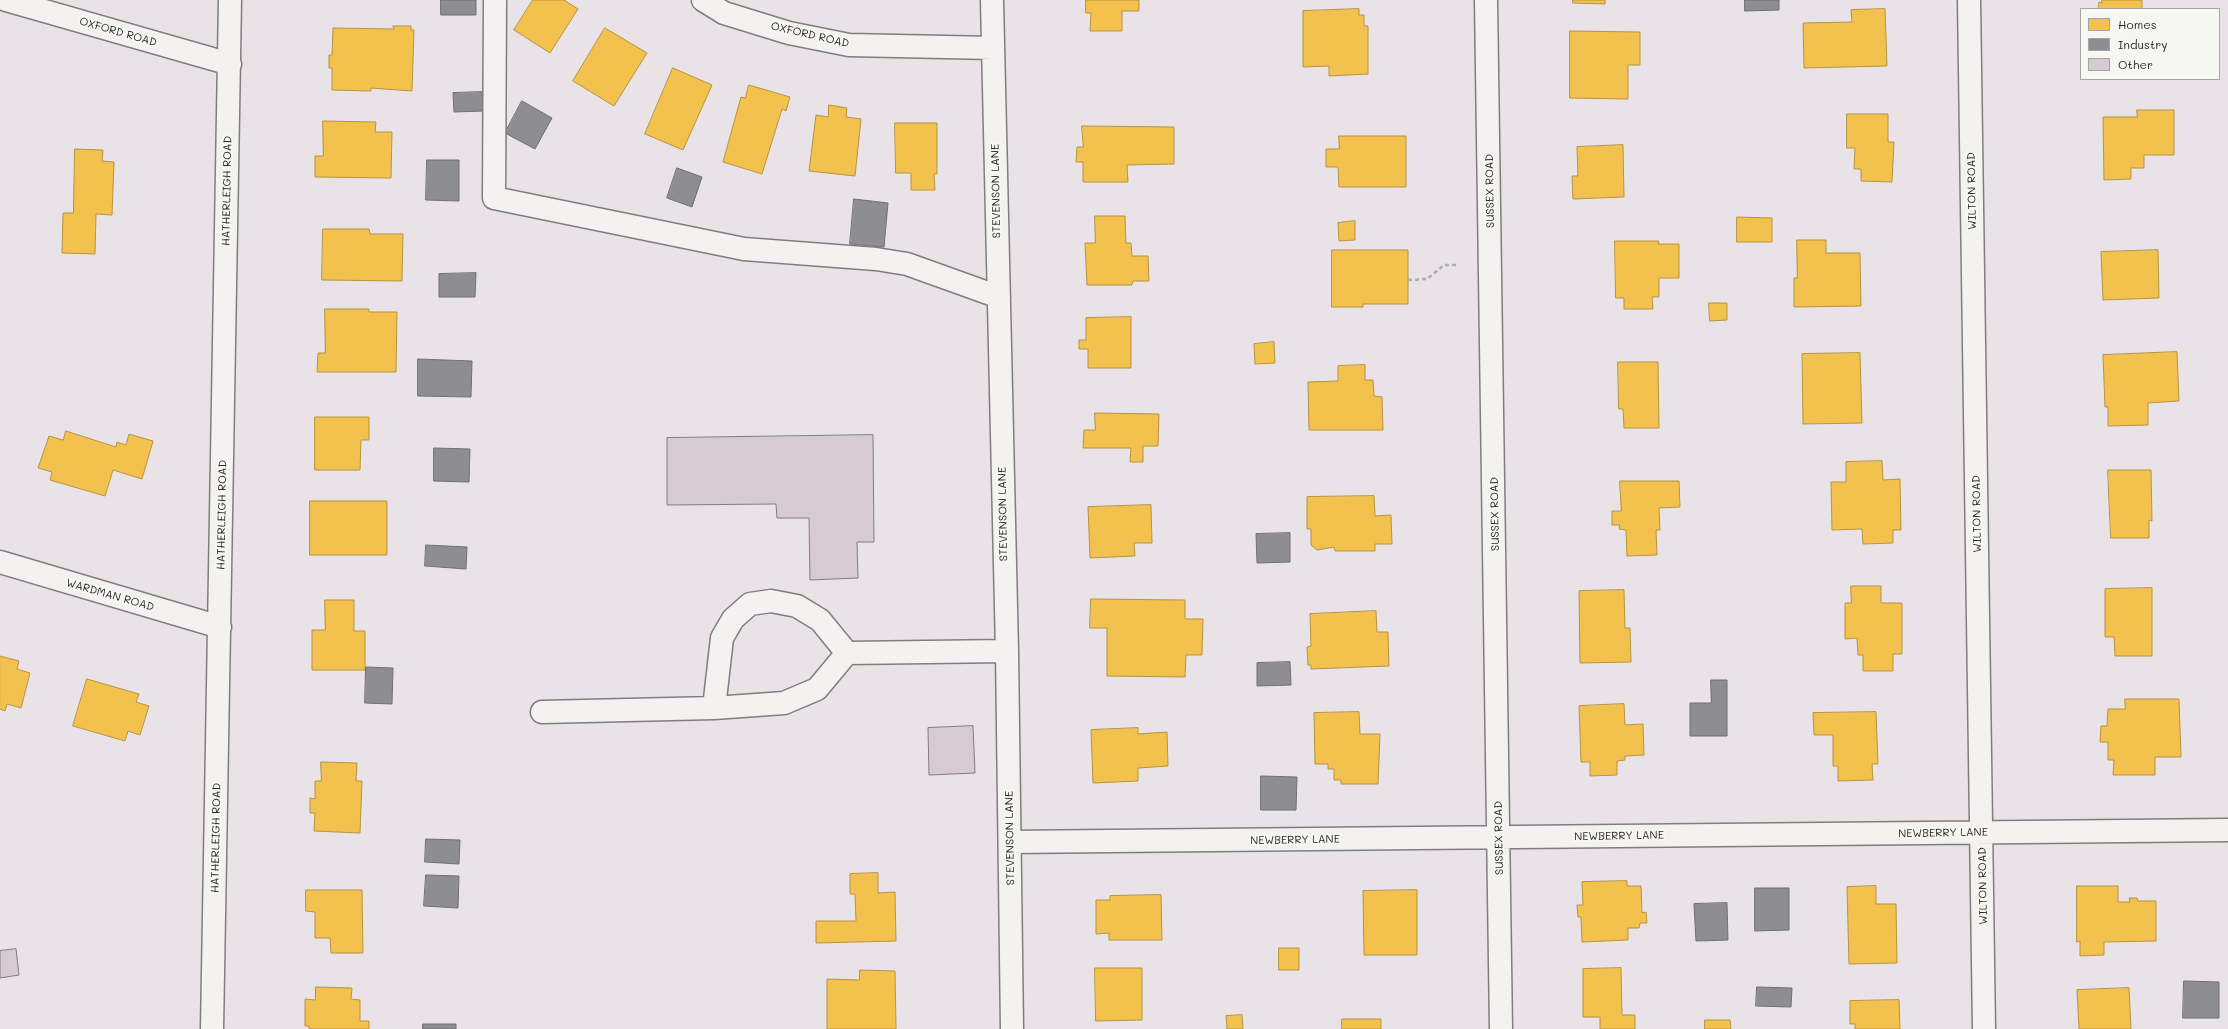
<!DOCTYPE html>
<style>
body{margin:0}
#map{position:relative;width:2228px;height:1029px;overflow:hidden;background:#e9e2e6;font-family:Mali,sans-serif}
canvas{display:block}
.legend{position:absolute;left:2080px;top:8px;width:140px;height:72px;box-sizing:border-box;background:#f6f6f2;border:1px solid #a5a5a2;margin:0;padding:5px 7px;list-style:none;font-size:12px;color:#2b2b2b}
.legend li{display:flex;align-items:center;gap:8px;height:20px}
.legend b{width:20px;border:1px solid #a5a5a2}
</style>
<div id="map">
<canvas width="2228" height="1029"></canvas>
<ul class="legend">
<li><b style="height:11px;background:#f2c14e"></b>Homes</li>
<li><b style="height:11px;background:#8d8d92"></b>Industry</li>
<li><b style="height:11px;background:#d6cad3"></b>Other</li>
</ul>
</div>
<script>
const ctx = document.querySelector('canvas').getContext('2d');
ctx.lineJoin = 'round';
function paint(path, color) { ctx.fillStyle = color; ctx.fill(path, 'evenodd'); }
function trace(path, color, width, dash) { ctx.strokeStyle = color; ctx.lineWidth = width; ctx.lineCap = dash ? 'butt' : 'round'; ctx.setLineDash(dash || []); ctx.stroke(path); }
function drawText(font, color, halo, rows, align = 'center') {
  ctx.font = font + ' Mali,sans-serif'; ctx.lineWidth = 4; ctx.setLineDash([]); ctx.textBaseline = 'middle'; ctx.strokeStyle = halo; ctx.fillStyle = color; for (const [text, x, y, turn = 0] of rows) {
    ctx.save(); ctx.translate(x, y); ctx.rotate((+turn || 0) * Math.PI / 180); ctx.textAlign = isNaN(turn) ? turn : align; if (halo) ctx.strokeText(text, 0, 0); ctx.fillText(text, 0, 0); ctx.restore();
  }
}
const homes = new Path2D(`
 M533,0H564L578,9L550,53L514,30Z
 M1086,0H1139V11H1122V31H1090L1091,13H1086Z
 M1573,0H1605V4L1573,3Z
 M2102,0H2142V9H2098L2099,2L2102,3Z
 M1359,9V15H1364V26H1368V74L1329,76V66L1303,67V11Z
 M1885,9L1887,66L1804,68L1803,23L1852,22L1851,10Z
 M393,26H411V30H414L412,91L371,88V91L332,90V68H329V55H332L333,28L394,29Z
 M605,28L647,53L614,106L573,81Z
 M1570,31L1640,32V65H1628V99L1570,98Z
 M673,68L712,85L683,150L645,134Z
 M749,85L790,97L786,111L782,109L762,174L723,162L741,97L745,98Z
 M829,105L847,108L846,117L861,119L855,176L809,171L816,115L828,117Z
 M2137,110H2174V155H2144V168H2131V179L2104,180L2103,117H2137Z
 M1847,114H1888V142H1894L1892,182L1861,181V169H1854L1855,148H1847Z
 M323,121L376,122L375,132H392L391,178L315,177V156H323Z
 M895,123H937V174H934L935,190H911V173H896Z
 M1082,126L1174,127V164L1127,165L1128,182H1083V162H1076L1077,147H1083Z
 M1339,136H1406V187H1339L1338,167H1326V149H1339Z
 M1623,145L1624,197L1573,199L1572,176H1578L1577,147Z
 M75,149L103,150L102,161L114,162L112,215L96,214L95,254L62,253L63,213H73Z
 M1095,216H1125L1126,243H1131L1132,256H1148L1149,281H1133L1132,285H1087L1085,243H1095Z
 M1737,217L1772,218V242H1737Z
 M1355,221V240L1339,241L1338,223Z
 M323,229H369L370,234H403L402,281L322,280Z
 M1797,240H1826V253H1860L1861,306L1794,307V278H1797Z
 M1615,241H1659L1658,244H1679V278H1659V297H1652L1653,309H1624V298H1616Z
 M1332,250H1408V304H1363V307H1332Z
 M2158,250L2159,298L2103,300L2101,252Z
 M1709,303H1727V320L1710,321Z
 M325,309H369V312H397L396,372H317L318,353H325Z
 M1131,317V368H1088V349H1079V340H1086V318Z
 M1274,342L1275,363L1255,364L1254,344Z
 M2177,352L2179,401L2148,403V425L2108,426V407H2105L2103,355Z
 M1860,353L1862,423L1803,424L1802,354Z
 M1618,362H1658L1659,428H1624L1623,409H1619Z
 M1365,365V380H1373L1374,396L1382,397L1383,430H1309L1308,382L1338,381V366Z
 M1095,413L1159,414L1158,446H1143V462H1130L1131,448H1083L1084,430H1095Z
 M315,417H369V440H361L360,470H315Z
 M66,431L116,447L117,442L126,445L129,434L153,441L142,479L113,470L105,496L50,480L52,472L38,468L49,436L63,440Z
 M1882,461L1883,480L1900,479L1901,530H1893V543L1863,544L1862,529L1832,530L1831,482H1846V462Z
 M2108,470H2151L2152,521L2149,520V538H2111Z
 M1620,481H1679L1680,507L1659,508L1660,530H1656L1657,555L1627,556L1626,530L1619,529L1620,525H1612V511H1621Z
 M1374,496L1375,516L1391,515L1392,544H1375V551H1335L1334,547L1317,550L1311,545V529H1307V497Z
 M310,501H387V555H310Z
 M1151,505L1152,543H1134L1135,556L1090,558L1088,507Z
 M1851,586H1881V603H1902V654H1893V671H1863V655H1858L1857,638L1845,639V603H1851Z
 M2152,588V656H2115L2114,637H2105V589Z
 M1624,590L1625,628H1630L1631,662L1580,663L1579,591Z
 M1091,599L1185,600V619H1203L1202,655H1186L1185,677L1107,676V628H1090Z
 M325,600H354V631H365V670H312V630H325Z
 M1376,611L1377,632H1388L1389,666L1311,669V665H1308L1307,647L1311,646L1310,614Z
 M0,656L19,661L17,669L30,673L21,708L7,704L5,711L0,709Z
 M87,679L139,694L136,702L149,706L140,735L128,731L125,741L73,726Z
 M2125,699H2179L2181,757H2155V775H2113L2114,760H2108V742H2100L2101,726H2107L2108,709H2125Z
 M1624,704L1625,725L1643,724L1644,755L1625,756V760L1617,761V775L1590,776V762H1581L1579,706Z
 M1359,712L1360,734H1380L1378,784H1341V780H1334V769H1328V764H1315L1314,713Z
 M1876,712L1878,764H1872L1873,780L1838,781V766H1833V735H1814L1813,713Z
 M1138,728V734L1167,732L1168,766L1138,768V781L1093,783L1091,730Z
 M321,762L357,763L356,781H362L360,833L314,831L315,813H310V798L315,799V781H321Z
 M878,873V893L895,892L896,941L816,943V921H856L855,894H850V874Z
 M1627,881V886H1641L1642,913L1646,912L1647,923H1640L1639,928H1628V940L1582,942L1581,917H1578L1577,905H1583L1582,882Z
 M1876,886V904H1896L1897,963L1849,964L1847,887Z
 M2077,886H2118V902H2130L2129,898H2137L2138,901H2156V941L2104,942V955L2080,956V941L2077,942Z
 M306,890H362L363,953H331L330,938H315V912L306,911Z
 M1417,890V955H1364L1363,891Z
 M1161,895L1162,940H1109V933L1096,934V900H1110V896Z
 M1279,948H1299V970H1279Z
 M1095,968H1142V1020L1096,1021Z
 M1621,968L1622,1015H1635V1029H1600V1017H1583V969Z
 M860,970L895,971L896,1029H827V979L859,980Z
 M316,987L352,988L351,999L360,1000V1021H369V1029H309V1026H305V999L315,1000Z
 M2129,988L2131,1029H2079L2077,990Z
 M1899,1000L1900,1029H1855V1024H1850V1001Z
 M1242,1015L1243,1029H1227L1226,1016Z
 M1342,1019H1381V1029H1342Z
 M1705,1020H1730L1731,1029H1705Z`);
const industry = new Path2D(`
 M441,0H476V15H441Z
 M1745,0H1779V10L1745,11Z
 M482,92L483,111L454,112L453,93Z
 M522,101L552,118L535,149L505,133Z
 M427,160H459V201L426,200Z
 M677,168L702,177L692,207L667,198Z
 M854,199L888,203L884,247L850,244Z
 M476,273L475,297H439V274Z
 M418,359L472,361L471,397L418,396Z
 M434,448L470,449L469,482L434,481Z
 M1290,533V562L1257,563L1256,534Z
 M426,545L467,547L466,569L425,566Z
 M1290,662L1291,685L1257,686V663Z
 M366,667L393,668L392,704L365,703Z
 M1711,680H1727V736H1690V703H1711Z
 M1261,776L1297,777L1296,810H1261Z
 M426,839L460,840L459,864L425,862Z
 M426,875L459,876L458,908L424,906Z
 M1755,888H1789V930L1755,931Z
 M1727,903L1728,940L1696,941L1694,904Z
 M2184,981L2219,982V1018H2183Z
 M1757,987L1792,988L1791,1007L1756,1006Z
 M423,1024H456V1029H423Z`);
const building = new Path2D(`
 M873,435L874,542H857L858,578L810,580L809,518H777L776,504L667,505V438Z
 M973,726L975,773L929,775L928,728Z
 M16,949L19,975L0,978V951Z`);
const path = new Path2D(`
 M1408,280L1427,279L1444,265H1459`);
const minor = new Path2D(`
 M6,0L230,64
 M495,0L494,198L744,249L876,259L907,264L999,297
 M703,0L724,13L789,33L849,45L993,48
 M992,0L1007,651L1012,1029
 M1486,0L1501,1029
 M1969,0L1984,1029
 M0,562L220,627
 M714,708L722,638L733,619L750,604L771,601L797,606L820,620L847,653
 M542,712L714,708L784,703L817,689L847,653L1007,651
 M1010,842L2228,830
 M212,1029L230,0`);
const streetNames = [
 ["OXFORD ROAD",118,32,16],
 ["OXFORD ROAD",810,35,13],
 ["HATHERLEIGH ROAD",227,191,-89],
 ["STEVENSON LANE",996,191,-91],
 ["SUSSEX ROAD",1490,191,-91],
 ["WILTON ROAD",1972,191,-91],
 ["STEVENSON LANE",1003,514,-91],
 ["SUSSEX ROAD",1495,514,-91],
 ["WILTON ROAD",1977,514,-91],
 ["HATHERLEIGH ROAD",222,515,-89],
 ["WARDMAN ROAD",110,595,16],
 ["NEWBERRY LANE",1943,833,-1],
 ["NEWBERRY LANE",1619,836,-1],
 ["HATHERLEIGH ROAD",216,838,-89],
 ["STEVENSON LANE",1010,838,-91],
 ["SUSSEX ROAD",1499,838,-91],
 ["NEWBERRY LANE",1295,840,-1],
 ["WILTON ROAD",1983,886,-91]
];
paint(homes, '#f2c14e');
trace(homes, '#b69444', 1);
paint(industry, '#8d8d92');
trace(industry, '#707073', 1);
paint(building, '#d6cad3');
trace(building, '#807d7f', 1);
trace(minor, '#807d7f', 25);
trace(path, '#aeadad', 2.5, [4, 3]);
trace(minor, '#f3f2f1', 22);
drawText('11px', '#2b2b2b', '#f6f6f2', streetNames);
</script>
